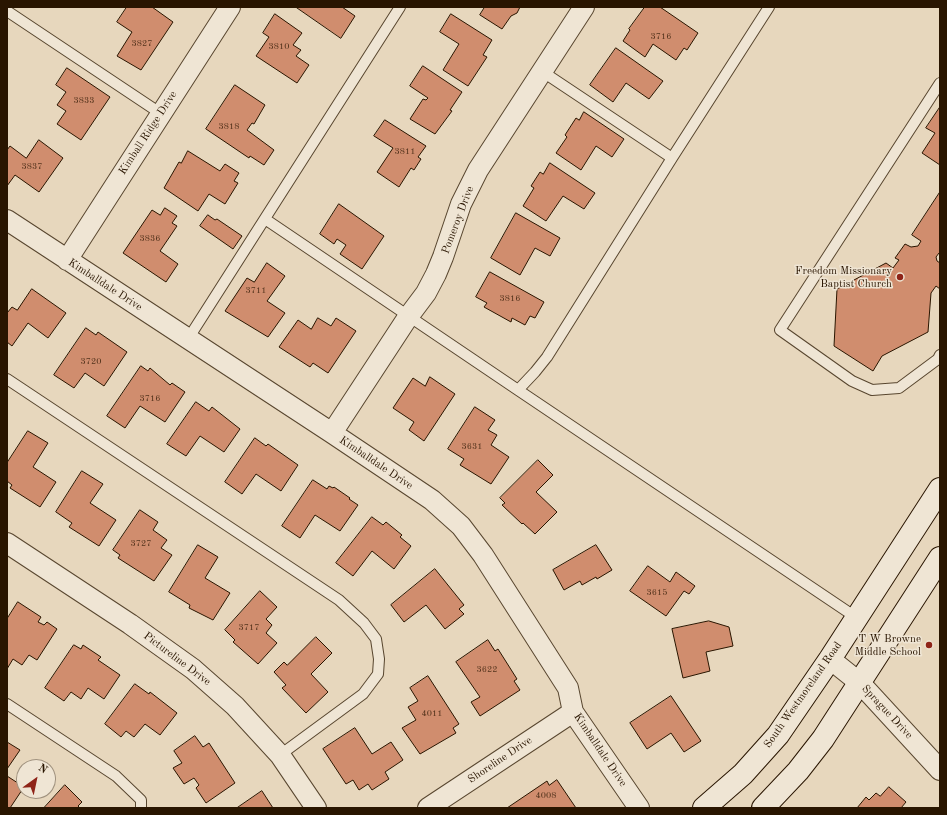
<!DOCTYPE html>
<style>
body{margin:0}
#map{position:relative;width:947px;height:815px;overflow:hidden;background:#e7d7bd;font-family:"Old Standard TT",serif}
canvas{display:block}
.frame{position:absolute;inset:0;border:8px solid #291500;pointer-events:none}
.north{position:absolute;left:16px;top:759px;width:40px;height:40px;box-sizing:border-box;background:#efe5d4;border:1px solid #a0927f;border-radius:50%;rotate:33deg;font-size:11px;font-weight:700;line-height:16px;text-align:center;color:#291500}
.north::after{content:'';display:block;margin:auto;width:14px;height:18px;background:#8f2418;clip-path:polygon(50% 0,100% 100%,50% 72%,0 100%)}
</style>
<div id="map">
<canvas width="947" height="815"></canvas>
<div class="frame"></div>
<div class="north">N</div>
</div>
<script>
const ctx = document.querySelector('canvas').getContext('2d');
ctx.lineJoin = 'round';
function paint(path, color) { ctx.fillStyle = color; ctx.fill(path, 'evenodd'); }
function trace(path, color, width, dash) { ctx.strokeStyle = color; ctx.lineWidth = width; ctx.lineCap = dash ? 'butt' : 'round'; ctx.setLineDash(dash || []); ctx.stroke(path); }
function drawText(font, color, halo, rows, align = 'center') {
  ctx.font = font + ' "Old Standard TT",serif'; ctx.lineWidth = 3; ctx.setLineDash([]); ctx.textBaseline = 'middle'; ctx.strokeStyle = halo; ctx.fillStyle = color; for (const [text, x, y, turn = 0] of rows) {
    ctx.save(); ctx.translate(x, y); ctx.rotate((+turn || 0) * Math.PI / 180); ctx.textAlign = isNaN(turn) ? turn : align; if (halo) ctx.strokeText(text, 0, 0); ctx.fillText(text, 0, 0); ctx.restore();
  }
}
const building = new Path2D(`
 M127,7H152L173,22L141,70L117,56L132,32L117,22Z
 M296,7H342L355,16L341,38Z
 M485,7H520L517,13L511,16L502,29L480,15Z
 M645,7H660L698,33L687,50L684,48L676,60L653,44L645,57L623,41L630,30L629,29Z
 M275,14L302,33L293,45L301,50L296,56L309,65L297,83L256,56L269,37L263,33Z
 M451,14L492,40L483,55L487,57L468,86L443,70L459,44L440,32Z
 M616,48L663,81L649,99L626,83L613,102L590,85Z
 M423,66L462,92L450,110L452,111L435,134L410,119L423,99L426,100L428,98L410,86Z
 M67,68L110,97L81,140L57,124L66,111L57,105L66,92L56,85Z
 M235,85L265,105L254,124L252,123L247,130L274,150L264,165L250,156L249,158L206,129Z
 M940,107V165L922,153L935,133L926,128Z
 M584,112L624,139L612,157L596,146L581,170L556,153L567,137L565,135L576,118L579,120Z
 M385,120L426,146L418,157L421,159L414,170L411,168L399,187L377,172L393,148L374,136Z
 M39,140L63,158L39,192L15,175L7,186V150L10,146L26,158Z
 M188,151L220,171L225,164L239,173L234,181L238,183L225,204L209,194L198,211L164,188L179,162L181,163Z
 M550,163L595,193L584,209L563,196L546,221L523,206L534,188L531,186L540,172L543,174Z
 M940,192V254L939,253L936,257L937,261L940,263V289L936,286L931,293L928,332L882,356L873,371L834,346L837,289L886,263L893,268L899,260L895,258L905,244L911,247L918,246L921,241L912,235Z
 M339,204L384,236L362,269L340,254L346,245L337,239L334,244L320,234Z
 M165,208L177,216L172,223L177,226L160,251L178,264L166,282L123,253L152,210L160,215Z
 M516,213L560,238L550,256L535,248L520,275L491,258Z
 M208,215L215,220L217,219L242,236L233,249L200,226Z
 M267,263L285,276L267,301L285,313L268,337L225,311L247,278L254,282Z
 M490,272L544,302L535,318L530,316L525,325L512,318L511,322L484,307L487,303L476,297Z
 M32,289L66,313L48,338L28,323L12,346L7,342V313L12,307L17,310Z
 M318,318L331,326L336,318L356,331L328,373L313,363L310,367L279,347L298,320L311,329Z
 M86,328L96,335L98,332L127,352L104,386L85,373L74,388L54,375Z
 M141,366L148,371L150,368L170,385L172,383L185,392L165,422L140,406L125,428L107,416Z
 M430,377L455,394L424,441L409,430L414,422L393,408L413,378L425,386Z
 M196,402L209,411L212,407L240,429L224,452L200,436L186,456L167,444Z
 M475,407L495,420L488,430L497,435L491,445L509,457L491,484L460,465L464,459L448,449Z
 M28,431L48,443L33,467L56,482L40,507L10,488L12,485L7,481V463Z
 M255,438L266,446L268,444L298,465L281,491L256,474L242,494L225,482Z
 M538,460L553,475L536,492L557,512L535,534L523,523L522,524L502,505L505,503L500,498Z
 M82,471L103,484L90,503L116,520L99,546L69,527L72,523L56,512Z
 M313,480L327,489L329,486L333,488L334,487L350,498L349,499L358,505L340,531L315,515L300,538L282,526Z
 M140,510L158,522L153,530L167,540L161,548L172,555L154,581L118,558L120,555L113,550Z
 M372,517L383,525L386,522L402,535L400,537L411,546L394,569L372,551L353,576L336,563Z
 M198,545L218,557L205,578L230,593L213,620L189,608L190,605L169,592Z
 M596,545L612,570L597,579L596,577L582,585L580,581L564,590L553,570Z
 M648,566L670,582L676,572L695,586L689,594L684,591L666,616L630,591Z
 M435,569L464,605L459,609L464,614L445,629L426,605L404,622L391,605Z
 M260,591L277,607L266,619L272,625L266,633L277,643L258,664L233,642L235,640L225,630Z
 M18,602L41,617L38,622L44,625L47,622L57,629L37,660L29,655L22,665L13,659L7,669V619Z
 M709,621L729,627L733,646L706,652L710,671L683,678L672,629Z
 M316,637L332,653L311,674L328,692L306,713L282,688L286,685L274,672L284,662L287,665Z
 M488,640L495,651L498,649L517,679L514,681L520,690L480,716L471,702L480,697L456,662Z
 M74,645L81,649L83,645L101,657L98,660L120,675L104,699L88,688L81,699L71,692L64,701L45,688Z
 M428,676L459,724L453,728L456,733L420,754L402,728L416,720L408,707L418,701L410,688Z
 M135,684L149,694L150,692L177,713L160,735L145,724L134,737L126,731L121,737L105,724Z
 M671,696L701,741L684,752L671,733L647,749L630,723Z
 M355,728L372,754L391,742L403,760L385,772L389,779L372,790L368,784L359,790L353,780L346,784L323,749Z
 M195,736L203,747L209,743L235,783L206,803L196,788L199,785L194,778L184,784L173,768L182,763L174,751Z
 M7,742L20,750L7,769Z
 M7,776L24,787L10,808H7Z
 M557,780L576,808H507L547,781L549,785Z
 M65,785L82,802L78,806L80,808H44Z
 M889,787L906,802L901,808H857L866,797L869,800L876,793L880,796Z
 M262,791L273,808H237Z`);
const service = new Path2D(`
 M7,11L160,113
 M543,72L672,158L769,7
 M940,83L780,330L852,381L872,390L899,388L938,359L940,355
 M265,219L518,390L535,372L547,357L672,158
 M188,339L400,7
 M7,379L339,600L364,623L376,639L379,659L378,674L363,694L280,755
 M518,390L857,618
 M7,704L116,776L141,800V808`);
const minor = new Path2D(`
 M7,220L332,433L432,500L461,526L483,555L568,688L573,712L639,808
 M67,260L230,7
 M332,433L408,317L426,293L436,274L443,257L461,204L478,170L584,7
 M7,543L130,624L193,669L235,706L280,755L316,808
 M830,659L860,683L940,770
 M428,808L573,712`);
const secondary = new Path2D(`
 M704,808L743,774L778,735L830,659L940,489
 M763,808L798,771L823,739L940,558`);
const markers = [
 [900,277,4,"#8f2418"],
 [929,645,4,"#8f2418"]
];
const numberNames = [
 ["3716",661,37],
 ["3827",142,44],
 ["3810",279,47],
 ["3833",84,101],
 ["3818",229,127],
 ["3811",405,152],
 ["3837",32,167],
 ["3836",150,239],
 ["3711",256,291],
 ["3816",510,299],
 ["3720",91,362],
 ["3716",150,399],
 ["3631",472,447],
 ["3727",141,544],
 ["3615",657,593],
 ["3717",249,628],
 ["3622",487,670],
 ["4011",432,714],
 ["4008",546,796]
];
const streetNames = [
 ["Kimball Ridge Drive",148,133,-57],
 ["Pomeroy Drive",458,220,-69],
 ["Kimballdale Drive",105,285,33],
 ["Kimballdale Drive",376,463,34],
 ["Pictureline Drive",177,659,37],
 ["South Westmoreland Road",803,695,-55],
 ["Sprague Drive",887,712,47],
 ["Kimballdale Drive",600,750,56],
 ["Shoreline Drive",500,760,-34]
];
const poiNames = [
 ["Freedom Missionary",892,271],
 ["Baptist Church",892,284],
 ["T W Browne",921,639],
 ["Middle School",921,652]
];
paint(building, '#d08d6e');
trace(building, '#291500', 1);
trace(service, '#58462f', 12);
trace(minor, '#58462f', 22);
trace(secondary, '#291500', 24);
trace(service, '#efe5d4', 10);
trace(minor, '#efe5d4', 20);
trace(secondary, '#efe5d4', 22);
for (const [x, y, r, color] of markers) { const dot = new Path2D(); dot.arc(x, y, r, 0, 2 * Math.PI); ctx.fillStyle = color; ctx.fill(dot); trace(dot, '#efe5d4', 1.5); }
drawText('9px', '#53331c', null, numberNames);
drawText('11px', '#291500', '#efe5d4', streetNames);
drawText('11px', '#291500', '#efe5d4', poiNames, 'right');
</script>
